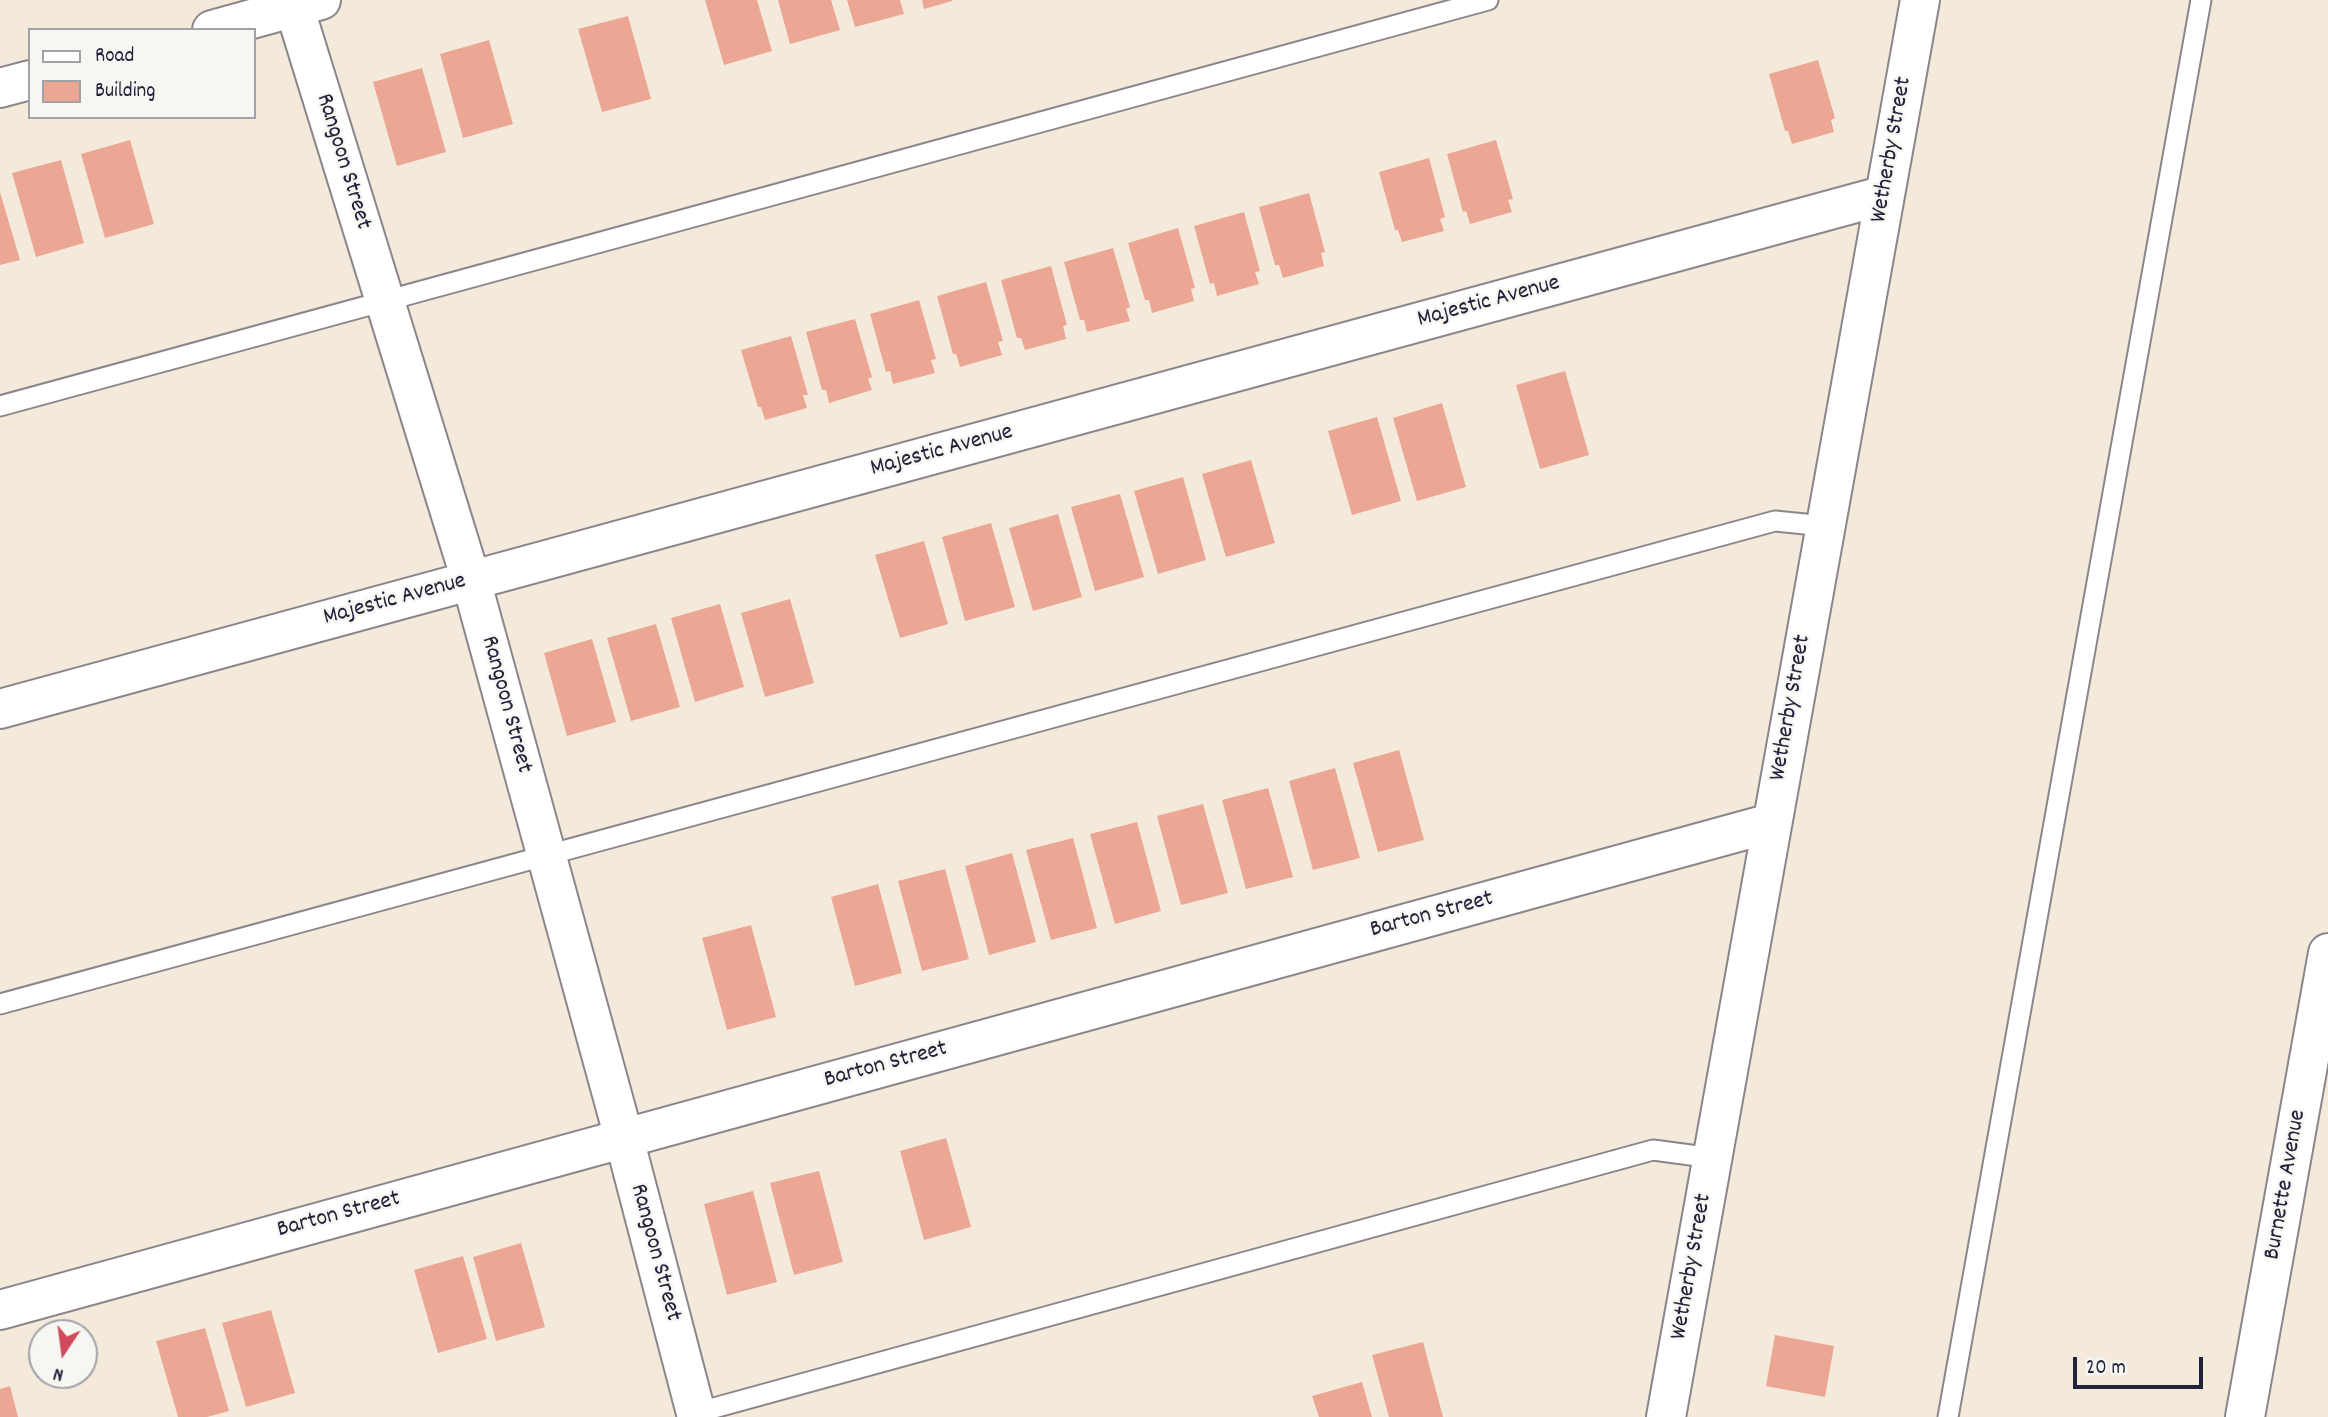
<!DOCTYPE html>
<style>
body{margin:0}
#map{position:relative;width:2328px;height:1417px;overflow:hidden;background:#f4eadb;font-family:Dekko,sans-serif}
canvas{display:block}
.legend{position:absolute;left:28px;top:28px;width:228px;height:91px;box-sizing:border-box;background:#f6f6f2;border:2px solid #a1a1a9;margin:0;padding:9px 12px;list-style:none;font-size:21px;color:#22223b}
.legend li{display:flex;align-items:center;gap:14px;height:35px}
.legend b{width:35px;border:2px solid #a1a1a9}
.north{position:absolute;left:28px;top:1319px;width:70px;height:70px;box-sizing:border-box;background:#f6f6f2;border:2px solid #a1a1a9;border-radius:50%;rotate:193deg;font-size:19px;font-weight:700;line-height:28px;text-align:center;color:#22223b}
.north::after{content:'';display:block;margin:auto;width:24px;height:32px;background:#d1495b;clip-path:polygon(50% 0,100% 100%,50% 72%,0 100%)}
.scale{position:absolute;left:2073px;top:1357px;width:130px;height:32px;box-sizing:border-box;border:4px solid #22223b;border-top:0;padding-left:9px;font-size:21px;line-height:24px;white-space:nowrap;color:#22223b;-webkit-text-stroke:5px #f6f6f2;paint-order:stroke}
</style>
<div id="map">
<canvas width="2328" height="1417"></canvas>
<ul class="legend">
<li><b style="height:9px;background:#fff"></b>Road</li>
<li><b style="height:19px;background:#eca694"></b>Building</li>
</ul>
<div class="north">N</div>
<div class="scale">20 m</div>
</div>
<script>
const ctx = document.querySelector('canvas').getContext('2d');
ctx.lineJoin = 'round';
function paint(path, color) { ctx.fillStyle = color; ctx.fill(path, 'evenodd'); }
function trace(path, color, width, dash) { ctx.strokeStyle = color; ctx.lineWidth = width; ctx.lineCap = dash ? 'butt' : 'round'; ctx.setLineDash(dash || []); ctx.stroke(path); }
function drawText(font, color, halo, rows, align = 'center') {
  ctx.font = font + ' Dekko,sans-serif'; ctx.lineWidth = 5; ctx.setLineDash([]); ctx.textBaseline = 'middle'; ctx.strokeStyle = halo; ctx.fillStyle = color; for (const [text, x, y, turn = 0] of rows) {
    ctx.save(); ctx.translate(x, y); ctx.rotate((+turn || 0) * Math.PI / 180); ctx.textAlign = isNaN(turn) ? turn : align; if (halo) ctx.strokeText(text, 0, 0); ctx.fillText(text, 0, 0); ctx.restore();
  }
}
const building = new Path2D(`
 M705,0H757L772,51L724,65Z
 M778,0H831L840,30L790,44Z
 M847,0H900L904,14L855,27Z
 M922,0H952V1L924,9Z
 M628,16L651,99L602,112L578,29Z
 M489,40L513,124L463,138L440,54Z
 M1818,60L1835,118L1831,120L1834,132L1792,144L1788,131H1785L1769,74Z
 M422,68L446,152L397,166L373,82Z
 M130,140L154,224L105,238L81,154Z
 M1496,140L1513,199L1508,200L1512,212L1470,224L1466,211L1463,212L1447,154Z
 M1429,158L1445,217L1440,219L1444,231L1402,242L1398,230H1395L1379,172Z
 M61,160L84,243L36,257L12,173Z
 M0,192L20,260L0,265Z
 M1309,193L1325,252L1321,253L1324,266L1283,278L1279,265H1275L1259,207Z
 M1244,212L1260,271L1255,272L1259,284L1217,296L1214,283L1210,284L1194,226Z
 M1178,228L1195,288L1191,289L1194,301L1152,313L1149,300H1145L1128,243Z
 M1113,248L1130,307L1126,309L1130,321L1087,332L1084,320H1080L1064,262Z
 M1051,266L1067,325L1063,326L1066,339L1025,350L1021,338H1017L1001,280Z
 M986,282L1003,341L998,342L1002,355L960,367L956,354H953L937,296Z
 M919,300L936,359L931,360L935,373L893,384L890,371L886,372L870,314Z
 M855,319L872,377L868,379L872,390L829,403L826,390H822L806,332Z
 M791,336L808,395H803L807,408L765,420L761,407H758L741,350Z
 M1565,371L1589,455L1540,469L1516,385Z
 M1442,403L1466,487L1417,501L1393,418Z
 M1377,417L1401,501L1352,515L1328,431Z
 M1251,460L1275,543L1226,557L1202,474Z
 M1183,477L1206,560L1158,574L1134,491Z
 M1120,494L1144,577L1095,591L1071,507Z
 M1058,514L1082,597L1033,611L1009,528Z
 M991,523L1015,607L965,621L942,537Z
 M924,541L948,624L900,638L875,555Z
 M790,599L814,683L765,697L741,613Z
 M720,604L744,687L695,702L671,618Z
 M656,624L680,707L631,721L607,638Z
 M592,639L616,722L567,736L544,653Z
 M1399,750L1424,840L1378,852L1353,763Z
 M1335,768L1360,858L1313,870L1289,781Z
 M1268,788L1293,877L1246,889L1222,800Z
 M1203,804L1228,893L1181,905L1157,816Z
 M1137,822L1161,911L1115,924L1090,834Z
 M1073,838L1097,928L1051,940L1026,850Z
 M1012,853L1036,942L989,955L965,866Z
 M945,869L969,959L922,971L898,881Z
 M878,884L902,973L855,986L831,897Z
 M751,925L776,1017L727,1030L702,938Z
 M946,1138L971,1227L924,1240L900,1151Z
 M819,1171L843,1262L794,1275L770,1183Z
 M753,1191L777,1282L727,1295L704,1204Z
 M521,1243L545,1327L496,1341L473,1257Z
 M463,1256L487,1339L438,1353L414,1270Z
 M271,1310L295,1393L246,1407L222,1323Z
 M205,1328L229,1411L207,1417H178L156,1341Z
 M1775,1335L1834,1346L1825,1397L1766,1386Z
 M1423,1342L1443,1417H1389L1372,1355Z
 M1362,1382L1372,1417H1319L1312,1396Z
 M10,1386L18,1417H0V1389Z`);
const lane = new Path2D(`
 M0,406L1488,0
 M0,1004L1775,521L1825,526
 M692,1414L1653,1150L1713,1158
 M1948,1417L2201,0`);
const street = new Path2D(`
 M292,0L471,580L624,1138L697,1417
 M212,30L321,0
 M0,88L30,80
 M0,709L1885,195
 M0,1310L1771,823
 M1666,1417L1920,0
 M2245,1417L2328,953`);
const streetNames = [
 ["Wetherby Street",1893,150,-80],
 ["Rangoon Street",342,162,73],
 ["Majestic Avenue",1489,303,-15],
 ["Majestic Avenue",942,452,-15],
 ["Majestic Avenue",395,601,-15],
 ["Rangoon Street",505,705,75],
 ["Wetherby Street",1792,708,-80],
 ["Barton Street",1432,916,-15],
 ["Barton Street",886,1066,-15],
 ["Burnette Avenue",2287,1185,-80],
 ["Barton Street",339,1216,-15],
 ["Rangoon Street",654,1253,75],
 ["Wetherby Street",1693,1267,-80]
];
paint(building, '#eca694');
trace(lane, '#8b868b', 23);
trace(street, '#8b868b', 42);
trace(lane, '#fff', 19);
trace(street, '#fff', 38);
drawText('24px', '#22223b', '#f6f6f2', streetNames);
</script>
